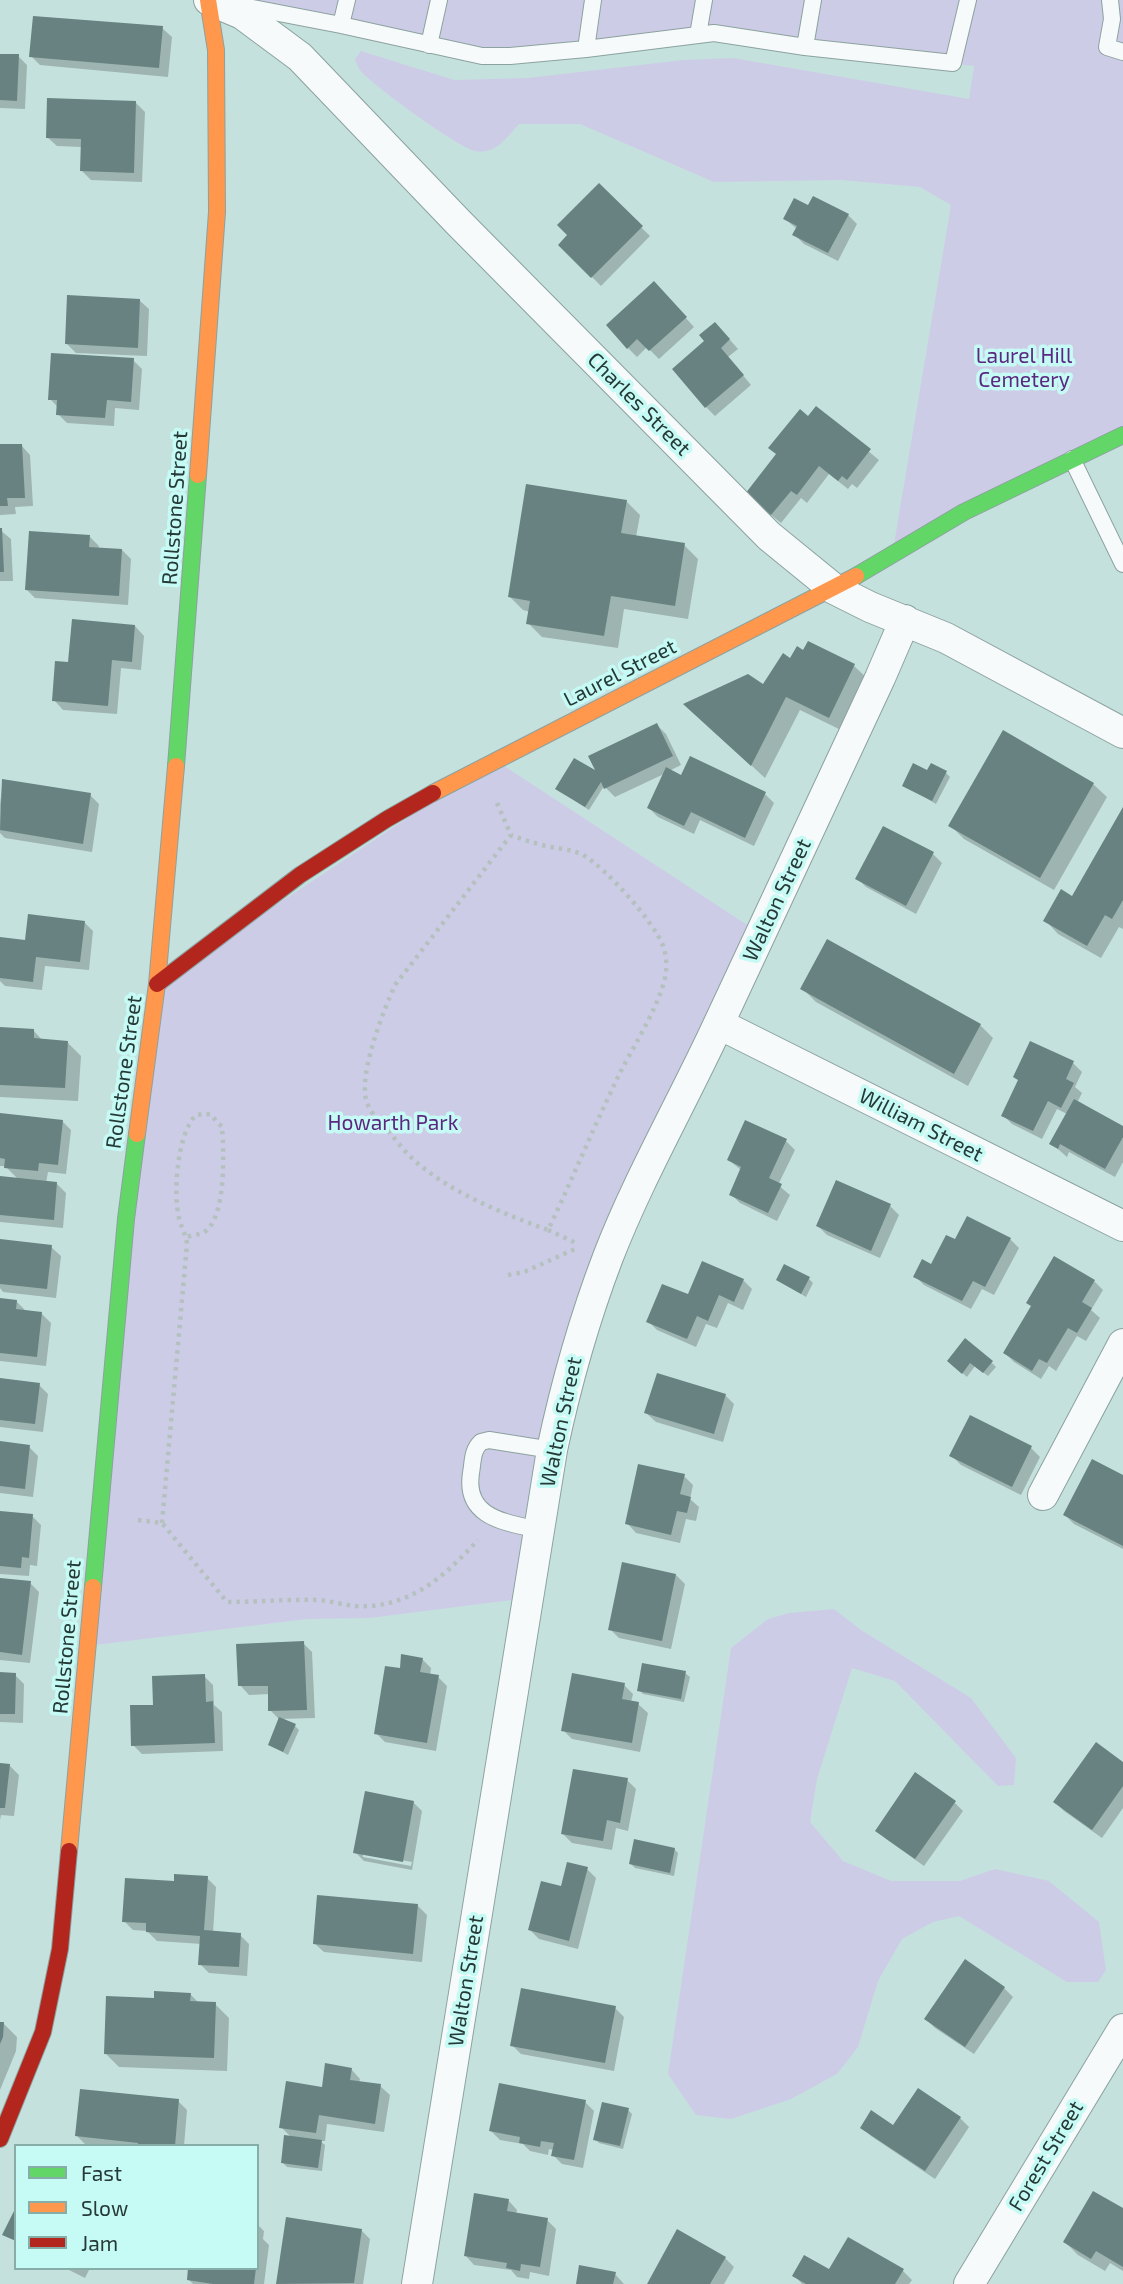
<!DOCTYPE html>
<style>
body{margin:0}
#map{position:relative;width:1123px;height:2284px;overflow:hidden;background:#c5e1de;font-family:"Exo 2",sans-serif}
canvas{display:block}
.legend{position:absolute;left:14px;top:2144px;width:245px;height:126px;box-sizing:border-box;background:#c6faf4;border:2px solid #86ada8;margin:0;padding:9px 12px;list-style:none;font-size:21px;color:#253937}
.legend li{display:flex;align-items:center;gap:14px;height:35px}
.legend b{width:35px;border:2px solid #86ada8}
</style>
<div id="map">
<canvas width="1123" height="2284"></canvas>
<ul class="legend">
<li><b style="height:9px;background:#63d668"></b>Fast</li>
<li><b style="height:9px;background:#ff974d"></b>Slow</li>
<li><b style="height:9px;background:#b3261e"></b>Jam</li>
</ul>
</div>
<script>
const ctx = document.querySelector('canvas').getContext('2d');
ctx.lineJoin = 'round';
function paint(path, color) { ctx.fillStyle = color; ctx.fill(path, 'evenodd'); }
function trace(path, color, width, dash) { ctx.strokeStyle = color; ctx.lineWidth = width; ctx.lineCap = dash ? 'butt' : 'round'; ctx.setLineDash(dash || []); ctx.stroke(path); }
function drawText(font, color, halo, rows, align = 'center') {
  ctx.font = font + ' "Exo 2",sans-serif'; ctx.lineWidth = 7; ctx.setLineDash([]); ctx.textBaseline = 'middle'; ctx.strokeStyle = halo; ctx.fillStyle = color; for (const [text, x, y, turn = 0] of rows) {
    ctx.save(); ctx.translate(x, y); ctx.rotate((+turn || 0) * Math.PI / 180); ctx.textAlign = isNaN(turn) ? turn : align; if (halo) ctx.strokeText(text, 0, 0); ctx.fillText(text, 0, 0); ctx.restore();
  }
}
const green = new Path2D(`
 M212,0H1123V435L892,556L951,205L920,187L841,180L714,182L580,124H519C507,137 496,155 475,151C459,148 369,83 359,69C358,67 356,61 355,59L361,51L454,80L528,78L683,60L733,58L969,99L974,66L805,47L725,34L510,56Z
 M495,760L761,934L627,1216L527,1598L370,1618L307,1619L87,1646L157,984Z
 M834,1609L861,1630L971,1698L1016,1758L1014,1785L998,1786L895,1681L852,1668L817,1779L810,1822L843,1861L891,1881H960L995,1869L1049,1881L1099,1922L1106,1970L1098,1982H1067L959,1916L933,1922L902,1939L878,1981L858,2047L837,2074L791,2099L731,2119L696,2115L668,2074L731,1648L768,1619L789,1613Z`);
const shadow = new Path2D(`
 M162,28L172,37L168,77L40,65L31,56Z
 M0,55L18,56L27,65L25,109L0,108Z
 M136,103L145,112L142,182L91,180L82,171V147L57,146L47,137Z
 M599,186L650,236L601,286L560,245L569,235Z
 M809,207L848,215L857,224L838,261L804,244L795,235L797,229L785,219Z
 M663,293L694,327L659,359L647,347L637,357L628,348Z
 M139,300L149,309L147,356L76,353L67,344Z
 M724,333L738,349L728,357L751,385L715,416L706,407Z
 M133,360L142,369L139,410L115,408L114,426L67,423L58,414L59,408L50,399Z
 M816,408L879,460L857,488L852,484L848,489L829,474L807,503L801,498L781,523L756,503Z
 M21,445L30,455L33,506L15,507L16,514L0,515V446Z
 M626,501L640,515L636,537L684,545L698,559L688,619L624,609L618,648L542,637L528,623L530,612L523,610L510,597Z
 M0,530L11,539L13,581H0Z
 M90,537L99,546L98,549L122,550L131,559L128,605L35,598L26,589Z
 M135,626L144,636L141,670L121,668L117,714L63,710L54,700L69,664Z
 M803,652L854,666L868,679L843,731L800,710L765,778L699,717L764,686L791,660Z
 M657,725L666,734L681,765L669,771L682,777L765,794L774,803L754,846L700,820L694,834L658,817L649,808L666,773L615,797L604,786L589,810L557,789L602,777Z
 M928,773H946L950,777L936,804L904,785Z
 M3,781L90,795L99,804L92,852L5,838L0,833V804Z
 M1093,784L1107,797L1054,890L964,839L950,825Z
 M1123,811V929L1119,927L1101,958L1058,934L1045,920L1073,898Z
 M884,828L933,854L942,863L916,914L866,887L857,878Z
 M84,922L93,931L89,970L45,966L42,990L5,986L0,981V938L27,942Z
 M802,988L980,1025L993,1038L968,1086L816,1002Z
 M0,1029L34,1031L43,1041L67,1042L81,1056L78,1101L0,1097Z
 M1073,1063L1082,1072L1075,1087L1082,1093L1078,1101L1123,1128V1162L1115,1177L1069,1152L1067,1157L1051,1143L1067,1114L1057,1109L1042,1139L1012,1124L1003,1115Z
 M0,1115L62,1121L71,1130L66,1174L48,1172L46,1183L57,1184L66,1193L63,1228L0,1222V1178L19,1180L5,1166H0Z
 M786,1141L795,1150L778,1185L790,1195L777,1221L740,1203L731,1194L742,1171L729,1160Z
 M890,1206L899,1215L880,1258L827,1235L818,1226Z
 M1010,1239L1019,1248L994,1295L982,1289L971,1309L924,1285L915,1276L931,1266L955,1241Z
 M0,1241L51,1247L61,1256L56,1298L3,1292L0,1288Z
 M809,1279L813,1283L806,1297L778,1280Z
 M743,1280L752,1289L743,1310L728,1303L717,1328L706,1324L696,1347L657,1330L648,1321L689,1297Z
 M1094,1281L1103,1290L1091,1310L1100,1318L1086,1341L1077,1336L1056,1371L1049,1366L1041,1379L1014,1362L1005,1353Z
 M0,1300L16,1301L25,1310L42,1314L51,1323L46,1366L0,1361Z
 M949,1361L992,1363L996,1367L988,1376L975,1366L967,1377Z
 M0,1380L39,1385L48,1394L43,1432L0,1427Z
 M725,1395L734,1404L723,1442L656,1422L646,1413Z
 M970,1418L1031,1448L1040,1457L1021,1495L961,1465L952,1456Z
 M0,1443L29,1447L38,1456L33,1497L0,1493Z
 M684,1476L693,1485L690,1499L699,1507L696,1521L686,1519L680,1543L636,1533L627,1523Z
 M1123,1477V1549L1074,1524L1065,1515Z
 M0,1513L32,1516L41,1525L37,1566L30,1565L29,1576L0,1574Z
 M676,1575L685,1584L671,1649L619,1638L610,1629Z
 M0,1579L30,1583L39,1592L30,1663L0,1660Z
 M303,1643L312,1652L315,1718L280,1719L295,1726L299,1730L288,1755L270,1745L280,1720L270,1710V1694L249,1695L240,1685Z
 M422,1659L431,1668L430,1676L438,1677L447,1686L436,1751L385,1742L376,1733L401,1670Z
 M685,1673L690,1677L684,1702L643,1694L639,1690Z
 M0,1674L15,1675L24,1684L23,1723L0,1722Z
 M204,1676L213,1685L214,1705L222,1712L223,1751L142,1754L133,1745L155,1706Z
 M624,1685L633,1694L631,1702L638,1704L648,1713L640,1752L572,1739L563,1730Z
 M1123,1764V1808L1102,1838L1064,1811L1055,1802Z
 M0,1765L10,1766L19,1775L14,1816L1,1815L0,1820Z
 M627,1780L636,1789L628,1831L616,1828L612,1850L572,1843L563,1834Z
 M413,1802L422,1811L412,1870L364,1861L355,1852ZM363,1853L412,1862L411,1866L363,1857Z
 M954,1802L963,1811L924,1866L886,1839L877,1830Z
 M674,1849L678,1853L674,1876L635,1868L631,1864Z
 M587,1869L596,1878L578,1949L539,1939L530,1930L562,1888Z
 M207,1878L216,1887L213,1933L240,1935L249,1944L247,1976L209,1973L200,1964L202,1944L157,1941L147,1931L133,1930L124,1921L175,1883Z
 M418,1906L427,1915L422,1962L324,1952L314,1943Z
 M965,1961L1004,1988L1013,1997L974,2054L935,2028L926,2019Z
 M190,1994L199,2003L215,2004L229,2018L227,2071L119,2067L106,2054Z
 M615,2008L624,2017L614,2071L521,2054L512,2045Z
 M0,2023L4,2024L17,2037L16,2051L0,2090Z
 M351,2069L360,2079L359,2083L380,2086L390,2095L384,2132L327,2124L325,2141H320L325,2145L322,2171L287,2167L283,2163L291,2137L281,2127L324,2089Z
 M178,2101L187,2110L184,2146H94L86,2145L77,2136Z
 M585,2102L594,2111L583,2168L562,2164L553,2155L554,2150L549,2149L548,2155L530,2151L523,2144L500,2140L491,2131Z
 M628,2110L632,2114L623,2149L599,2143L595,2139Z
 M960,2118L969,2127L935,2179L871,2136L862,2127H894Z
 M508,2200L517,2210L516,2215L547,2220L556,2229L549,2276L530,2272L529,2279L517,2277L511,2270L474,2265L465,2255Z
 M1123,2210V2271L1110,2263L1105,2271L1078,2255L1065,2242Z
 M288,2219L361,2230L370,2239L363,2284H278Z
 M257,2224L264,2231L263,2239L269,2245L264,2284H193L189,2280L190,2268H257Z
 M725,2258L734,2267L724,2284H649Z
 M65,2268H90L85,2278Z
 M903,2271L912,2280L909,2284H802L794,2275L830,2272Z
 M615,2274L624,2284H577Z`);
const building = new Path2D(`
 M33,16L163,26L159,68L29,57Z
 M0,54H19L17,101L0,100Z
 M47,98L136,101L134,173L80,171L81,139L46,138Z
 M599,183L643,226L591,278L558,245L567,235L557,225Z
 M813,196L849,214L828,253L792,235L797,226L783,219L794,198L808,205Z
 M654,281L687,317L649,351L637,339L627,349L606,325Z
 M67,295L140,299L138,348L65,344Z
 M715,322L730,339L721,348L744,375L705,408L672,369L704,341L699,335Z
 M51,353L134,358L131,402L107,400L105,418L56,415L57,400H48Z
 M816,406L871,449L847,480L842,476L838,481L819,466L797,495L791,491L771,515L745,494L776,454L768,448L800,409L808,416Z
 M0,444H22L25,498H7L8,506H0Z
 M526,484L627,500L621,533L685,543L675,606L611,596L604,636L526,624L530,601L508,597Z
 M0,528H2L4,572H0Z
 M29,531L90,535L89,547L122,549L119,596L25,590Z
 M72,619L135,625L132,662L112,660L108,706L52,701L55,661L68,662Z
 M808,641L855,664L829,718L786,697L751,766L683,704L748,674L763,684L783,653L790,658L797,646L803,650Z
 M657,723L673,756L604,789L601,782L585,807L555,789L574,758L595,770L588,756Z
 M1003,730L1094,783L1040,878L948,826Z
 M690,756L766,792L745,838L691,812L684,826L647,808L666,767L681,775Z
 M913,763L927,770L931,763L947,771L932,801L902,786Z
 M2,779L91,793L83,844L0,830Z
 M1123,807V900L1112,919L1105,915L1087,946L1043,921L1061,889L1072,896Z
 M883,826L934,852L906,906L855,879Z
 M28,914L85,921L80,962L36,957L33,982L0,978V937L25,940Z
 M827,939L981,1024L954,1074L800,989Z
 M0,1027L34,1029V1038L68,1041L65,1088L0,1085Z
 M1030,1041L1074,1061L1066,1079L1074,1083L1061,1108L1048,1101L1033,1131L1001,1116L1018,1080L1013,1077Z
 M1074,1099L1123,1126V1137L1105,1169L1060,1144L1058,1149L1049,1144Z
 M0,1113L63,1120L58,1165L39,1163L38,1171L4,1168L5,1159L0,1158Z
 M745,1120L787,1139L769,1178L782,1184L768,1213L729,1195L741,1167L727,1160Z
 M0,1176L57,1182L54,1220L0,1215Z
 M836,1180L891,1204L871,1251L816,1226Z
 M967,1216L1011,1238L985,1287L973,1281L962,1301L913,1277L922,1259L931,1264L946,1235L955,1239Z
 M0,1239L52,1245L47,1289L0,1284Z
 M1054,1256L1095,1280L1082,1302L1092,1308L1077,1333L1068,1328L1047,1363L1039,1359L1032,1371L1003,1353L1031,1306L1026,1303Z
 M702,1261L744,1279L734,1302L719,1295L708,1321L697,1316L687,1339L646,1322L662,1284L688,1294Z
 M784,1264L810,1277L801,1294L776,1280Z
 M0,1298L17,1300L16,1309L42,1312L37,1357L0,1353Z
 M965,1338L993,1361L983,1373L970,1363L962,1374L947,1361Z
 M657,1373L726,1394L714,1434L644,1413Z
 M0,1378L40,1383L35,1424L0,1420Z
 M970,1415L1032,1446L1012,1487L949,1456Z
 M0,1441L30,1445L25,1489L0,1486Z
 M1092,1459L1123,1475V1546L1063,1515Z
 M638,1464L685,1474L680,1494L691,1497L687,1513L677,1511L671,1535L625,1524Z
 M0,1511L33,1514L29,1558L22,1557L21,1568L0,1566Z
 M622,1562L676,1574L662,1641L608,1630Z
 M0,1578L31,1581L22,1655L0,1652Z
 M304,1641L307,1710L268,1711V1686H238L236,1644Z
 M401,1654L423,1658L420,1672L439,1675L427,1743L374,1734L385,1666L400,1668Z
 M642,1663L686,1671L681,1699L637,1691Z
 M0,1672L16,1673L15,1714H0Z
 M572,1673L625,1683L622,1699L639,1702L632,1743L561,1731Z
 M205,1674L206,1702L213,1701L215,1743L131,1746L130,1705H153L152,1676Z
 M279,1717L296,1724L283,1752L268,1745Z
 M1096,1742L1123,1762V1786L1092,1830L1053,1802Z
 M0,1763L10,1764L5,1808H0Z
 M573,1769L628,1778L620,1823L607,1820L603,1841L561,1834Z
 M915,1772L956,1801L915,1859L875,1831Z
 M365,1791L414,1801L403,1862L353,1853Z
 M634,1839L675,1848L670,1873L629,1864Z
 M567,1862L588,1867L569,1941L528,1930L541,1881L561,1886Z
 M174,1874L208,1876L204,1930L241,1933L239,1967L198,1965L200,1936L146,1932V1923L122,1922L125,1878L174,1881Z
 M317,1895L418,1904L413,1954L313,1944Z
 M965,1959L1005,1987L965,2047L924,2019Z
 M521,1988L616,2006L605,2063L510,2046Z
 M154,1991L191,1993L190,2001L216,2002L214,2058L104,2054L106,1996L154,1998Z
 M0,2022H4L3,2037L0,2044Z
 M325,2063L352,2068L350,2080L381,2084L375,2124L319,2115L316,2133L279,2128L286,2081L322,2087Z
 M499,2083L586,2100L574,2160L551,2156L554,2143L541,2141L540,2147L519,2143L520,2137L489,2131Z
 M918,2088L961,2117L925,2171L860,2128L871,2110L893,2125Z
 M80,2089L179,2099L175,2146H138V2143L75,2136Z
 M602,2102L629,2108L620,2146L593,2140Z
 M284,2135L322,2140L318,2168L281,2163Z
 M1093,2191L1123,2208V2267L1096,2251L1091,2259L1063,2242Z
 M474,2193L509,2199L507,2211L548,2218L540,2267L521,2264L520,2271L506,2268L507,2263L464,2256Z
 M16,2207V2241L2,2235Z
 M286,2217L362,2229L354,2283L276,2284Z
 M677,2229L726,2257L710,2284H647Z
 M848,2237L904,2269L895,2284H806L792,2276L804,2255L829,2269Z
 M579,2265L616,2272L613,2284H576Z
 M188,2268H256L254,2284H213L187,2280Z`);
const path = new Path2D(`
 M497,803L511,835L395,985C383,1012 363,1063 365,1093C366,1109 379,1122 390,1133C398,1143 406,1153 415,1161C453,1194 502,1213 548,1230C572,1180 593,1129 617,1079C632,1048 657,1011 665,978C667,967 667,957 663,946C655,923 605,867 583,855C569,848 556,849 542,845C531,842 521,839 511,835
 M548,1230L576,1243
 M508,1275L524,1272L575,1249
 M138,1520L162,1523L227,1602C257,1602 288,1599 318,1600C331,1601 343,1605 355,1606C409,1609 444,1577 478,1540
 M162,1523L187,1244C186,1234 181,1227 179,1218C173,1193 177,1134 196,1115L210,1114L222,1127C224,1152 226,1212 207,1230C201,1235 193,1235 186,1237`);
const lane = new Path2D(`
 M1110,0L1112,19L1107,47L1123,52
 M242,6L341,25L482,56H510L586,49L714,33L805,47L953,63L968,0
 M341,25L347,0
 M698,35L704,0
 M429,45L439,0
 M805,47L813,0
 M586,49L593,0
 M1072,459L1123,564
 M539,1530C505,1522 464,1518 471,1473C473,1462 472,1450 481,1442L489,1440L552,1450`);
const street = new Path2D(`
 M209,0L242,14L300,57L458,222L769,536L834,589L870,607L946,638L1123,733
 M719,1024L1123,1226
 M1043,1495L1123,1344
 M417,2284L552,1450C566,1384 584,1320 608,1257C639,1177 683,1101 719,1023C773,908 827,793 880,678L905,620
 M969,2284L1123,2029`);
const fast = new Path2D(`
 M856,576L964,512L1123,435
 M176,766L198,475
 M93,1587L126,1219L137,1134`);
const slow = new Path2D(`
 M198,475L217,212L216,50L208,0
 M433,793L856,576
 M137,1134L157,984L176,766
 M69,1851L93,1587`);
const jam = new Path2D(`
 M157,984L300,875L387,819L433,793
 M0,2139L43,2032L60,1949L69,1851`);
const parkNames = [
 ["Laurel Hill",1024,356],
 ["Cemetery",1024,380],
 ["Howarth Park",393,1123]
];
const streetNames = [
 ["Charles Street",639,404,45],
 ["Rollstone Street",175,508,-86],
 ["Laurel Street",620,673,-27],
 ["Walton Street",777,900,-65],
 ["Rollstone Street",124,1072,-82],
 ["William Street",921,1125,27],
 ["Walton Street",561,1422,-78],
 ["Rollstone Street",67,1637,-85],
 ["Walton Street",466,1981,-81],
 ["Forest Street",1046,2156,-59]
];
paint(green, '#cdcce7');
paint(shadow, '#0003');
paint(building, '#678280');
trace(lane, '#8ca29f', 18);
trace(street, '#8ca29f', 32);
trace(fast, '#8ca29f', 18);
trace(slow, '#8ca29f', 18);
trace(jam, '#8ca29f', 18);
trace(path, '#b5c1bf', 4.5, [3.5, 5]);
trace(lane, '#f6fafa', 16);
trace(street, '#f6fafa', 30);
trace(fast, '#63d668', 16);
trace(slow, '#ff974d', 16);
trace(jam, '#b3261e', 16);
drawText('21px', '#5a2880', '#c6faf4', parkNames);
drawText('21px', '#253937', '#c6faf4', streetNames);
</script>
